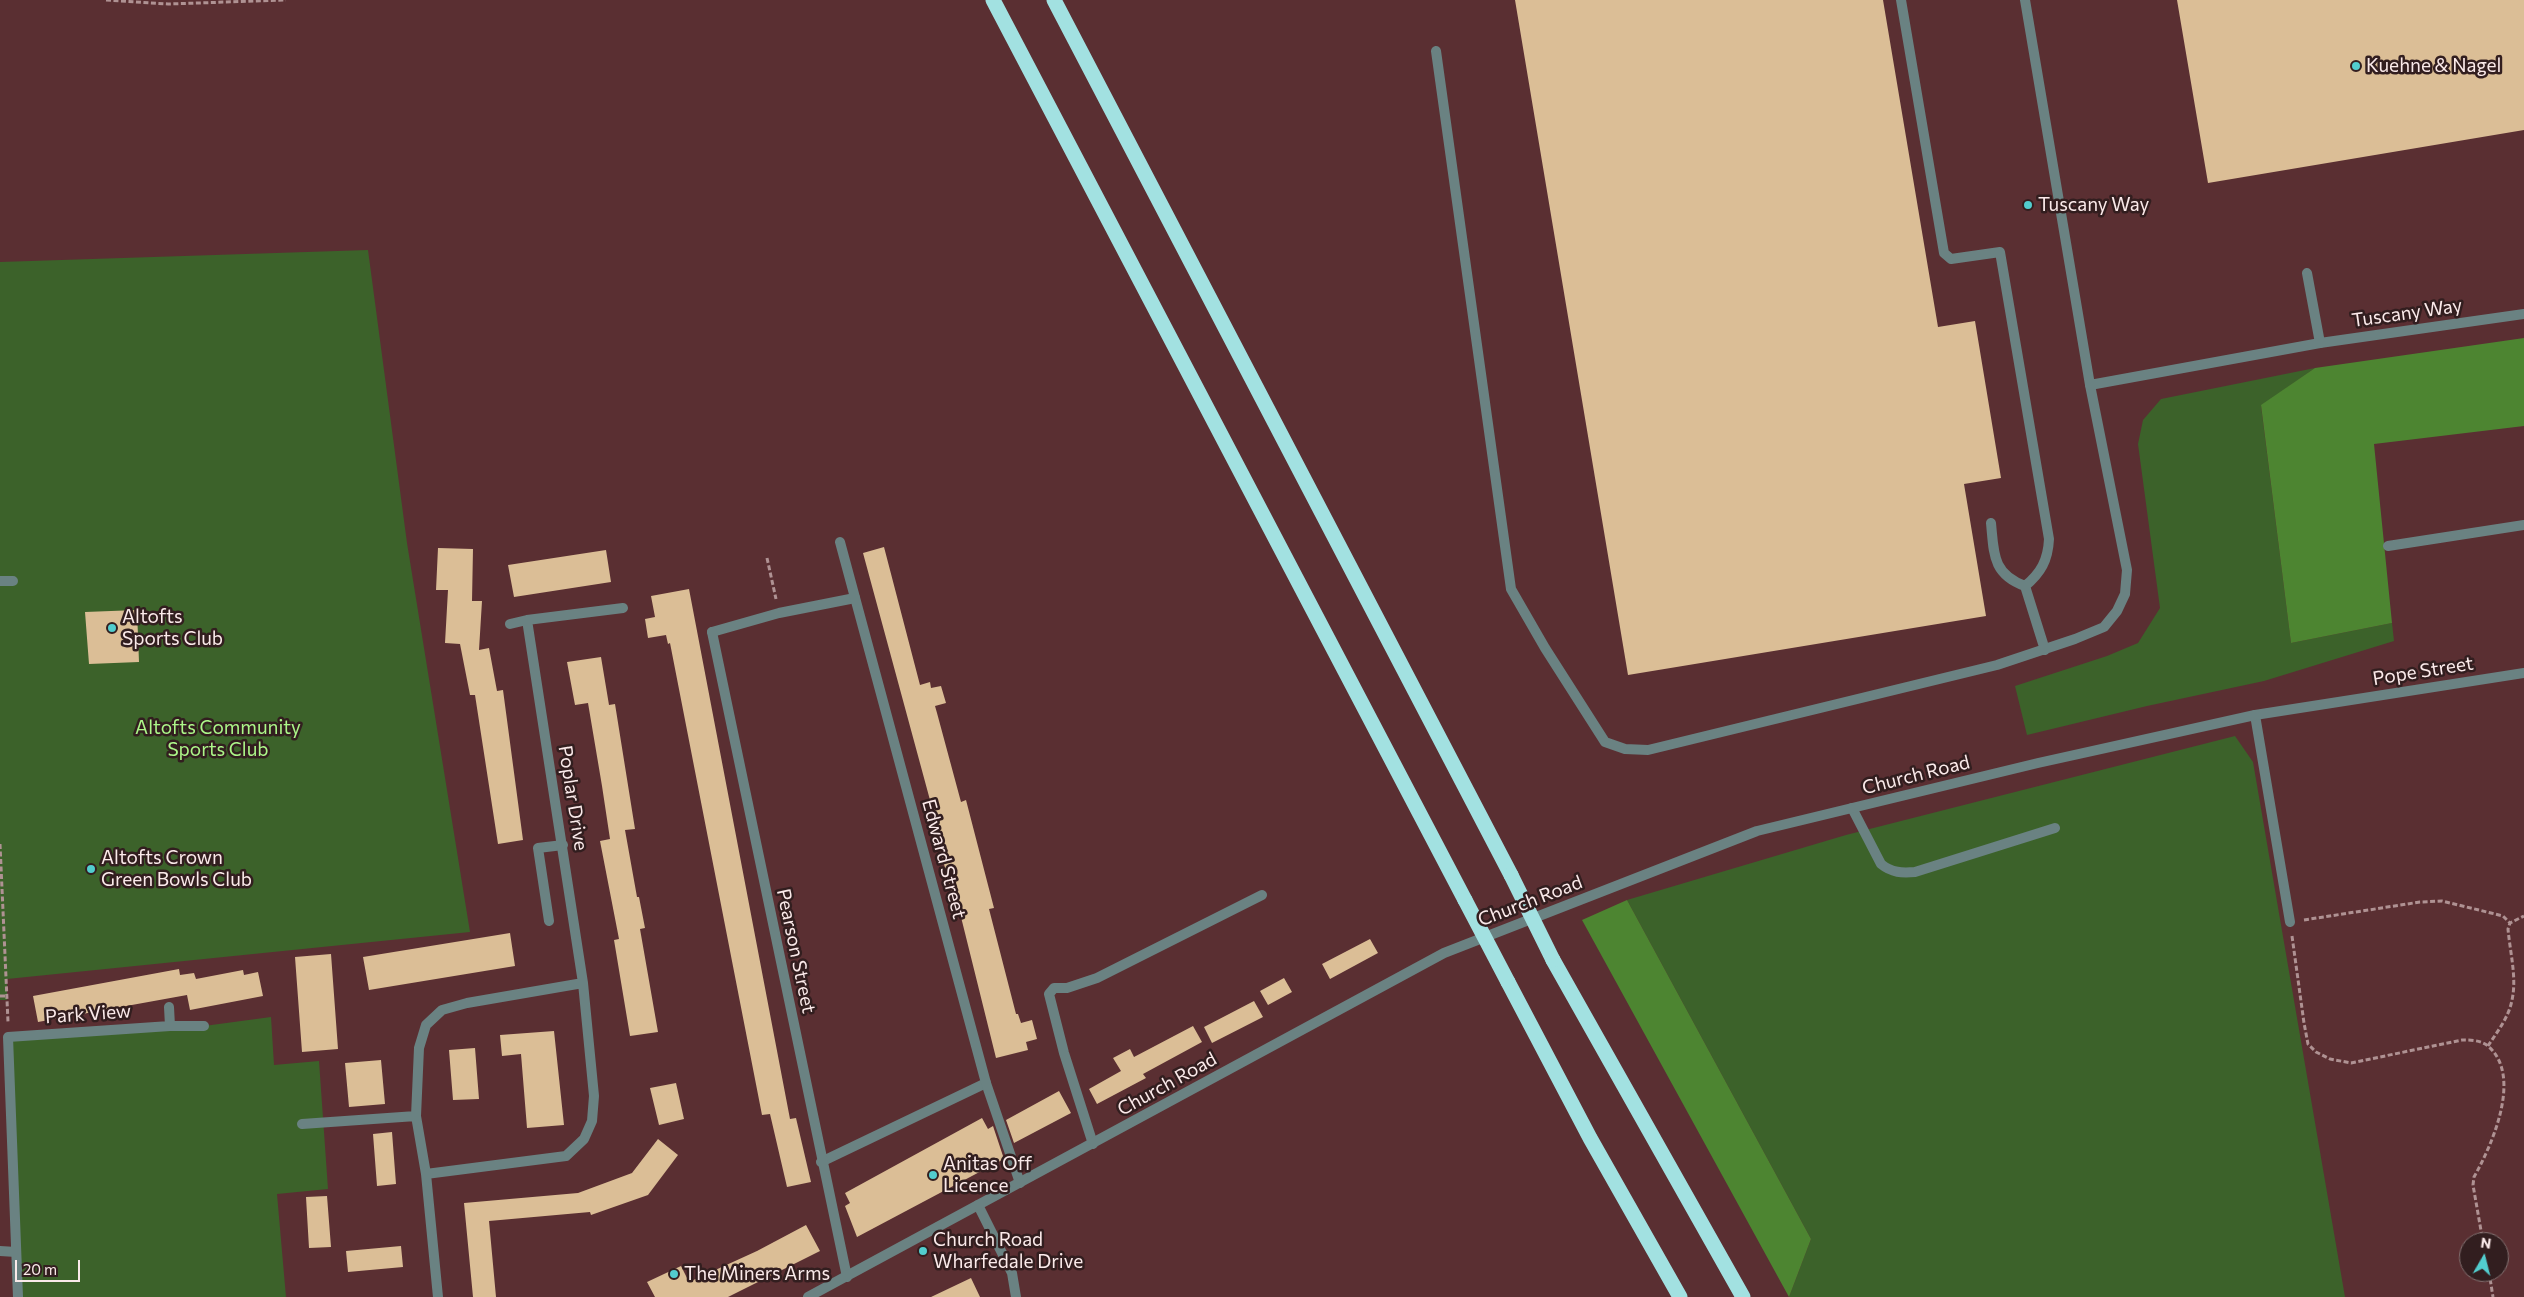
<!DOCTYPE html>
<style>
body{margin:0}
#map{position:relative;width:2524px;height:1297px;overflow:hidden;background:#5a2f32;font-family:Commissioner,sans-serif}
canvas{display:block}
.north{position:absolute;left:2459px;top:1232px;width:50px;height:50px;box-sizing:border-box;background:#321e1f;border:1px solid #827070;border-radius:50%;rotate:8deg;font-size:14px;font-weight:700;line-height:20px;text-align:center;color:#fbeaea}
.north::after{content:'';display:block;margin:auto;width:18px;height:22px;background:#52cdce;clip-path:polygon(50% 0,100% 100%,50% 72%,0 100%)}
.scale{position:absolute;left:15px;top:1260px;width:65px;height:22px;box-sizing:border-box;border:2px solid #fbeaea;border-top:0;padding-left:6px;font-size:15px;line-height:18px;white-space:nowrap;color:#fbeaea;-webkit-text-stroke:4px #321e1f;paint-order:stroke}
</style>
<div id="map">
<canvas width="2524" height="1297"></canvas>
<div class="north">N</div>
<div class="scale">20 m</div>
</div>
<script>
const ctx = document.querySelector('canvas').getContext('2d');
ctx.lineJoin = 'round';
function paint(path, color) { ctx.fillStyle = color; ctx.fill(path, 'evenodd'); }
function trace(path, color, width, dash) { ctx.strokeStyle = color; ctx.lineWidth = width; ctx.lineCap = dash ? 'butt' : 'round'; ctx.setLineDash(dash || []); ctx.stroke(path); }
function drawText(font, color, halo, rows, align = 'center') {
  ctx.font = font + ' Commissioner,sans-serif'; ctx.lineWidth = 5; ctx.setLineDash([]); ctx.textBaseline = 'middle'; ctx.strokeStyle = halo; ctx.fillStyle = color; for (const [text, x, y, turn = 0] of rows) {
    ctx.save(); ctx.translate(x, y); ctx.rotate((+turn || 0) * Math.PI / 180); ctx.textAlign = isNaN(turn) ? turn : align; if (halo) ctx.strokeText(text, 0, 0); ctx.fillText(text, 0, 0); ctx.restore();
  }
}
const green = new Path2D(`
 M368,250L407,543L470,932L7,979V1000H0V262Z
 M2315,368L2261,406L2291,643L2392,623L2394,641L2264,681L2147,706L2027,735L2015,686L2107,656L2138,643L2160,608L2138,444L2143,420L2161,399Z
 M2235,736L2253,762L2345,1297H1789L1811,1239L1627,900L1846,835Z
 M271,1017L274,1065L319,1061L328,1189L277,1194L286,1297H18L8,1037L204,1026Z`);
const forest = new Path2D(`
 M2524,338V426L2374,444L2392,623L2291,643L2261,405L2315,368Z
 M1627,900L1811,1239L1789,1297L1582,920Z`);
const building = new Path2D(`
 M1515,0H1883L1938,327L1975,321L2001,478L1964,484L1986,616L1628,675Z
 M2177,0H2524V130L2208,183Z
 M884,547L920,685L930,682L931,688L941,686L946,703L935,706L937,713L961,802L966,800L988,885L994,908L989,909L1016,1014H1018L1021,1023L1032,1020L1037,1039L1026,1042L1028,1050L996,1058L961,917H958L940,849L943,848L863,553Z
 M438,548L473,549L472,601H482L479,650L489,648L497,691L503,690L523,840L498,844L475,695H470L460,644L445,643L448,590H436Z
 M606,550L611,582L514,597L508,565Z
 M689,589L790,1119L796,1118L811,1182L787,1187L770,1114L762,1115L670,643L668,644L666,635L648,638L645,619L655,617L651,596Z
 M137,610L139,662L89,664L85,612Z
 M601,657L609,705L615,704L635,829L625,830L637,897H639L645,928L640,929L658,1032L630,1036L614,940L619,939L600,841L610,839L602,786L588,703L575,705L567,662Z
 M510,933L515,966L369,990L363,957Z
 M1370,939L1378,953L1330,979L1322,964Z
 M331,954L338,1049L302,1052L295,957Z
 M179,969L180,975L194,973L196,979L243,970L244,975L258,972L263,996L190,1010L187,995L38,1022L33,996Z
 M1284,978L1292,992L1268,1005L1260,991Z
 M1254,1001L1263,1017L1212,1043L1204,1027Z
 M1193,1026L1202,1042L1143,1074L1146,1078L1097,1104L1089,1089L1121,1071L1113,1058L1130,1049L1134,1057Z
 M554,1031L564,1125L527,1128L521,1054L502,1056L500,1035Z
 M475,1048L479,1099L453,1100L449,1050Z
 M381,1060L385,1104L349,1107L345,1063Z
 M676,1083L684,1119L659,1125L650,1088Z
 M1059,1091L1071,1113L1014,1143L1006,1120Z
 M982,1118L988,1129L993,1126L1004,1159L857,1237L845,1206L850,1203L845,1193Z
 M392,1132L396,1184L377,1186L373,1134Z
 M658,1139L678,1155L648,1195L591,1215L590,1212L489,1221L496,1297H473L464,1203L578,1193L632,1173Z
 M327,1196L331,1247L309,1248L306,1197Z
 M806,1225L820,1251L728,1297H655L647,1282L681,1266L689,1282L757,1251Z
 M401,1246L403,1267L348,1272L346,1251Z
 M971,1278L980,1297H931Z`);
const path = new Path2D(`
 M106,0L168,4L286,0
 M767,558L776,599
 M0,844L8,1022
 M2304,920L2420,902L2442,901L2491,913L2503,916L2510,923
 M2292,936L2304,1023L2308,1044L2316,1052L2330,1059L2351,1063L2462,1040C2470,1040 2481,1040 2488,1046C2523,1076 2492,1145 2474,1177L2473,1185L2483,1242
 M0,996H7
 M2488,1046C2497,1032 2509,1017 2512,1000C2517,978 2510,952 2508,929L2510,923L2524,916
 M2489,1272L2493,1297`);
const service = new Path2D(`
 M1901,0L1944,253L1951,259L2000,252L2049,539C2048,560 2041,573 2025,586L2045,650
 M1436,51L1511,589L1545,648L1605,742L1625,749L1648,750L1997,665L2075,639L2104,627L2117,611L2125,594L2127,570L2090,385
 M2307,273L2320,343
 M1991,523C1994,553 1992,574 2025,586
 M0,581H13
 M712,632L779,613L855,598
 M2255,715L2290,922
 M1852,808L1881,864C1892,873 1902,873 1915,872L2055,828
 M549,921L538,848L563,845
 M1093,1144L1064,1053L1049,994L1054,988H1067L1097,978L1262,895
 M821,1162L986,1083`);
const minor = new Path2D(`
 M2025,0L2090,385L2320,343L2524,314
 M840,542L986,1083L1020,1183
 M2388,546L2524,525
 M510,624L527,620L623,608
 M712,632L847,1277
 M169,1007L170,1026
 M302,1124L416,1116
 M426,1174L566,1156L584,1139L592,1121L594,1096L583,983L527,620
 M978,1205L1012,1273L1016,1297
 M0,1251L16,1252
 M18,1297L8,1037L170,1026H204
 M438,1297L426,1174L416,1116L419,1048L426,1025L442,1010L467,1003L583,983`);
const tertiary = new Path2D(`
 M808,1297L1444,953L1757,831L2038,763L2255,715L2524,673`);
const motorway = new Path2D(`
 M993,0L1465,900
 M1054,0L1511,875
 M1553,960L1743,1297
 M1508,982L1590,1138L1680,1297`);
const motorwayBridge = new Path2D(`
 M1511,875L1553,960
 M1465,900L1508,982`);
const markers = [
 [2356,66,5,"#52cdce"],
 [2028,205,5,"#52cdce"],
 [112,628,5,"#52cdce"],
 [91,869,5,"#52cdce"],
 [933,1175,5,"#52cdce"],
 [923,1251,5,"#52cdce"],
 [674,1274,5,"#52cdce"]
];
const poiNames = [
 ["Kuehne & Nagel",2366,66],
 ["Tuscany Way",2038,205],
 ["Altofts",122,617],
 ["Sports Club",122,639],
 ["Altofts Crown",101,858],
 ["Green Bowls Club",101,880],
 ["Anitas Off",943,1164],
 ["Licence",943,1186],
 ["Church Road",933,1240],
 ["Wharfedale Drive",933,1262],
 ["The Miners Arms",684,1274]
];
const streetNames = [
 ["Tuscany Way",2407,313,-8],
 ["Pope Street",2423,671,-9],
 ["Church Road",1916,775,-14],
 ["Poplar Drive",573,798,81],
 ["Edward Street",944,859,75],
 ["Church Road",1530,901,-21],
 ["Pearson Street",796,951,78],
 ["Park View",88,1014,-4],
 ["Church Road",1167,1084,-29]
];
const parkNames = [
 ["Altofts Community",218,728],
 ["Sports Club",218,750]
];
paint(green, '#3c622a');
paint(forest, '#4d8531');
paint(building, '#dbbe96');
trace(path, '#af9293', 3, [5, 2.5]);
trace(service, '#6a8282', 10);
trace(minor, '#6a8282', 10);
trace(tertiary, '#6a8282', 10);
trace(motorway, '#a2e1e1', 15);
trace(motorwayBridge, '#a2e1e1', 15);
for (const [x, y, r, color] of markers) { const dot = new Path2D(); dot.arc(x, y, r, 0, 2 * Math.PI); ctx.fillStyle = color; ctx.fill(dot); trace(dot, '#321e1f', 2); }
drawText('19px', '#fbeaea', '#321e1f', poiNames, 'left');
drawText('19px', '#fbeaea', '#321e1f', streetNames);
drawText('19px', '#acf789', '#321e1f', parkNames);
</script>
